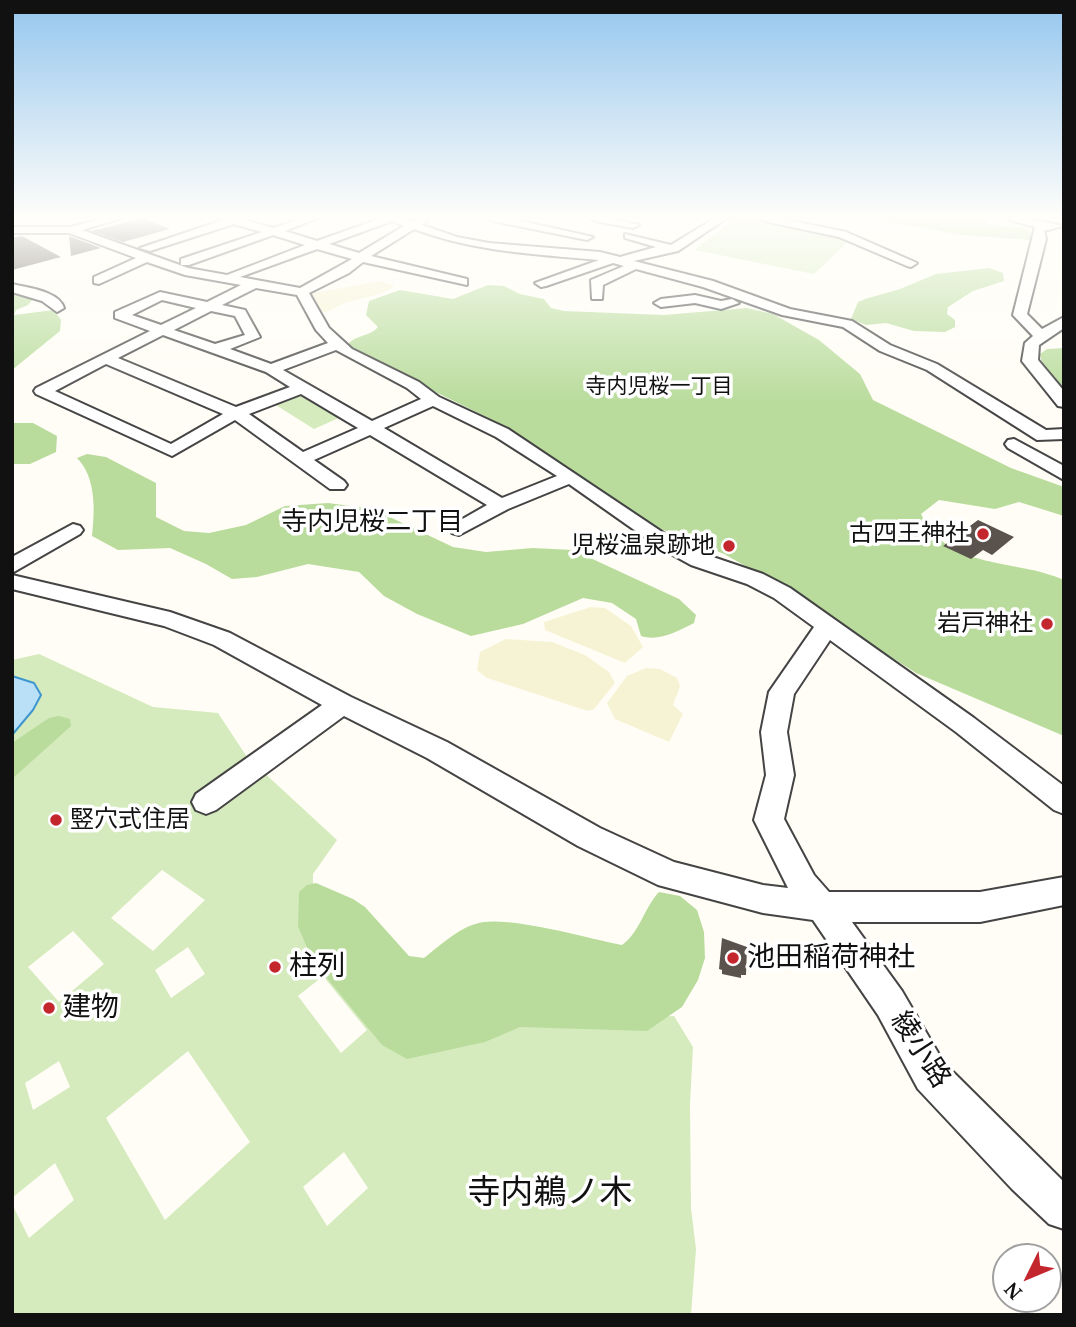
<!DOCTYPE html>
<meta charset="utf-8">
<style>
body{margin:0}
#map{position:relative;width:1076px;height:1327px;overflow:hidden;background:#fffdf5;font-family:"Noto Serif",serif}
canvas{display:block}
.frame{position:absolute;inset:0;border:14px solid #111;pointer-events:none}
.north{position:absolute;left:992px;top:1243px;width:70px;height:70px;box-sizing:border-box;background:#fff;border:2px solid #a0a0a0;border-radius:50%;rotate:227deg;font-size:19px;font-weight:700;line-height:28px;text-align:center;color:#111}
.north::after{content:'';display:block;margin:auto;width:24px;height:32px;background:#c4262e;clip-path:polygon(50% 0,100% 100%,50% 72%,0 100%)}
</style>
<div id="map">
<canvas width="1076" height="1327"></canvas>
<div class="frame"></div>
<div class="north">N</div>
</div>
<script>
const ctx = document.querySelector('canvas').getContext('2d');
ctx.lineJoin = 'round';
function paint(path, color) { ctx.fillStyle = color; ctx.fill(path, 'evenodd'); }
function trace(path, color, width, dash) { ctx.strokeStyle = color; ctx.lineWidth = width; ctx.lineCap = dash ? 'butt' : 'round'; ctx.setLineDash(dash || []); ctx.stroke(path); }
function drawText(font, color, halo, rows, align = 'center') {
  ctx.font = font + ' "Noto Serif","Noto Sans JP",serif'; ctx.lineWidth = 7; ctx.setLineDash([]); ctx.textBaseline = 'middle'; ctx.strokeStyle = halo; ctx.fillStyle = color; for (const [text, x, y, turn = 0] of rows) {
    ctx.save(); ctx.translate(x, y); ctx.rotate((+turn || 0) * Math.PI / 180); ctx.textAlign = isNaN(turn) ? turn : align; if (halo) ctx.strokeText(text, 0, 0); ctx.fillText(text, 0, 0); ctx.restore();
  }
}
const farmland = new Path2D(`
 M380,281L395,286L383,293L345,303L326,312H321L309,294Z
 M591,607L605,608L631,626L643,647L625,663L545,630L544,622Z
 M506,639L552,642L585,655L609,672L615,683L594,709L588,711L487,678L477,670L480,652Z
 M646,668L660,669L677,678L680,686L673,705L683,714L669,742L615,719L607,703L627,676Z`);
const green = new Path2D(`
 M736,218C763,218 827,228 849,241L814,274L694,250Z
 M301,391L343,416L314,429L271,402Z
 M39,654L153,707L218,713L247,757L337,840L313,874V886L398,1003L591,1019L674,1016L693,1047L690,1104L691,1208L696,1249L691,1315H12V1204L29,1238L74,1200L55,1163L12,1198V660ZM162,870L205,900L153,951L111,918ZM73,931L104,964L59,1002L28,967ZM188,947L205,974L171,998L155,970ZM323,976L367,1030L341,1053L298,996ZM188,1051L250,1142L165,1220L106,1118ZM59,1061L70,1087L33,1110L25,1083ZM344,1152L368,1188L327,1226L303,1187Z`);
const forest = new Path2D(`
 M883,218H981L990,225L1027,228L1034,237L1031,240L962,235L877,220Z
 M989,268L1003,273L1004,281L973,291L948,307L947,314L955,320V327L945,332L914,331L886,323L866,325L851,319L858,302L865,299L900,289L936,274Z
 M488,285L504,286L520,294L544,299L551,308L564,311L664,315L747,308L773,314L819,340L860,374L873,400L1011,468L1064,487V516L1019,502L995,509L939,500L921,514C948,571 1015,558 1064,580V736L916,673L781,586L724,554L651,525L509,428L358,354L348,344C356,335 371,336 378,327L366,315L369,301L400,290L453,299Z
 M12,289L26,292L33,299L28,305L16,310L14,315L54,310L61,320L60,331L12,370Z
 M1064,348V387L1043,369L1040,354L1047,349Z
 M12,423H33L57,436L56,452L30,464H12Z
 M87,454L106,457L156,483V517L184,531L209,533L246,525L285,506L328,503L373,509L453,547L486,552L533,548L573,550L679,599L696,615L694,623C678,631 659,642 641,636L636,619L612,603L583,598L523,624L471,636L417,614L384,596L359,572L308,564L257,577L232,579L206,564L170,548L118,550L92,536C95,510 96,477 77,458Z
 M59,716L70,719L71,726L12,779V743L49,718Z
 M316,883L353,899L365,907L409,956L424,958C441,945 461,925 484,922C517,918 587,938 622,945C640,932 644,908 659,892L680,896L697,910L704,932L705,958L698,980L682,1007L647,1031L520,1027L485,1042L407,1059L382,1045L312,960L298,926L299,892L307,885Z`);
const water = new Path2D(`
 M12,676L34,683L41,695L33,710L12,735Z`);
const building = new Path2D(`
 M142,218L170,229L123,242L91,231Z
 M22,236L61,257L12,270V238Z
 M69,236L101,248L71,256Z
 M978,520L1014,537L992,555L983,550L971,559L943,546Z
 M722,938L747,947L746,975H741V978L722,974V970L719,969Z`);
const minor = new Path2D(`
 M105,218H122L82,230L188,268L227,275L305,245L273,235L189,265H181V259L262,232L234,224L150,251L140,248L223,220L222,218H246L245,220L273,228L303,218H318L285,231L317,241L382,218H402L412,221L421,218L427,221L422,225L457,237L489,243L600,252L620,257L656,247L625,238V234L671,245L715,218H727L678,251L634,261L713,281L790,309L852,321L890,345L937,364L1046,430L1064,429V439L1037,440L927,370L880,351L843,327L782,315L703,287L636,269L603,285L602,299H592L591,280L624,266L613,263L546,286L541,287L535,283L599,260C534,254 476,252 414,229L371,256L467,279V285L363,262L349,273L309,293L329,328L352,349L419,382L439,397L508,429L674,540L707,555L763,574L790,588L974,718L1064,786V814L1054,810L956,732L830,640L794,694L787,732L794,775L784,819L814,875L829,892H980L1064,877V905L980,922H852L902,991L944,1063L1064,1182V1229L1049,1224L1012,1189L918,1089L878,1015L813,920L763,913L658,885L578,846L427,758L344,716L216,810L206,814L196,810L192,802L196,794L322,705L214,645L164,626L12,589V575L170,612L230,633L351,697L447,742L600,828L674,862L763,885L788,888L754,820L766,775L761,732L769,692L814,627L774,598L747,584L691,565L660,548L569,484L508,509L459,535L452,533L449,529L452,525L487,505L370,435L314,460L344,481L347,485L344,489H330L235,420L172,456L36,394L34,391L36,388L150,331L115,318V312L160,292L207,302L241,285L185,275L147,262L99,284L94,283V277L136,258L69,233H12V227H70ZM392,221L404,226L359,253L329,244ZM317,249L352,259L300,288L240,277ZM256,288L297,295L316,330L328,343L271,364L230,349L260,337L245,310L222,305ZM162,300L196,308L161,325L132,315ZM211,311L235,316L245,335L215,344L174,330ZM163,335L266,372L290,387L236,407L118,358ZM336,350L407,388L421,399L372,421L283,370ZM106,364L223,414L171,444L55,391ZM301,394L358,428L303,452L249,414ZM433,406L496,437L557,476L502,498L384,428Z
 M488,218H508L593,237L587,240L493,221Z
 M590,218H611L639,225L633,228L595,221Z
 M759,218H778L846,232L917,263L911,267L907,266L839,237L764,221Z
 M1009,218H1026L1063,226L1044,231L1046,239L1027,314L1042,329L1064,317V328L1039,345L1038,360L1064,391V407L1058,406L1022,361L1025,343L1033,336L1013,315L1035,227L1010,220Z
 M12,284C28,288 59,291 64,308L57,312L42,301L12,292Z
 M695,295L721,301L732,299L739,303L721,309L695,303L661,307L654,303L661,299Z
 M1014,439L1064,466V480L1008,448L1005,444L1008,440Z
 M73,524L80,526L83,530L80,534L12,573V557Z`);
const markers = [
 [983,534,7,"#c4262e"],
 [729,546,7,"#c4262e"],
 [1047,624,7,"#c4262e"],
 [56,820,7,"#c4262e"],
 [733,958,7,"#c4262e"],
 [275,967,7,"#c4262e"],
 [49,1008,7,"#c4262e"]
];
const farNeighbourhoodnames = [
 ["寺内児桜一丁目",659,387]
];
const poiNames = [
 ["古四王神社",969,534],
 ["児桜温泉跡地",715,546],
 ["岩戸神社",1033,624],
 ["竪穴式住居",70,820,"left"]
];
const neighbourhoodNames = [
 ["寺内児桜二丁目",372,523]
];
const nearPoinames = [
 ["池田稲荷神社",747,958],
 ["柱列",289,967],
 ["建物",63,1008]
];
const nearStreetnames = [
 ["綾小路",920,1050,57]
];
const nearQuarternames = [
 ["寺内鵜ノ木",550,1194]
];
paint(farmland, '#f6f3d4');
paint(green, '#d5ebbd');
paint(forest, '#b9dc9c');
paint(water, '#b9e0f7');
trace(water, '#3f96cf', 2);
paint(building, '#5a524d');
trace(minor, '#444', 4);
paint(minor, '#fff');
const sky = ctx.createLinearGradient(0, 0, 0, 403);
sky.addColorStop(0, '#95c6ee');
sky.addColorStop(0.54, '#fffefa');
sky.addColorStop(1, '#fffefa00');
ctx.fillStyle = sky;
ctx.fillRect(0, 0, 1076, 403);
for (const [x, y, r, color] of markers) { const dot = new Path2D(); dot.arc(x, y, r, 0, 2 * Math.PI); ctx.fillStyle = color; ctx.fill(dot); trace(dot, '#fff', 2.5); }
drawText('21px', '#111', '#fff', farNeighbourhoodnames);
drawText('24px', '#111', '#fff', poiNames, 'right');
drawText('26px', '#111', '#fff', neighbourhoodNames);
drawText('28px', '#111', '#fff', nearPoinames, 'left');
drawText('28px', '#111', '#fff', nearStreetnames);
drawText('33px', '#111', '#fff', nearQuarternames);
</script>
